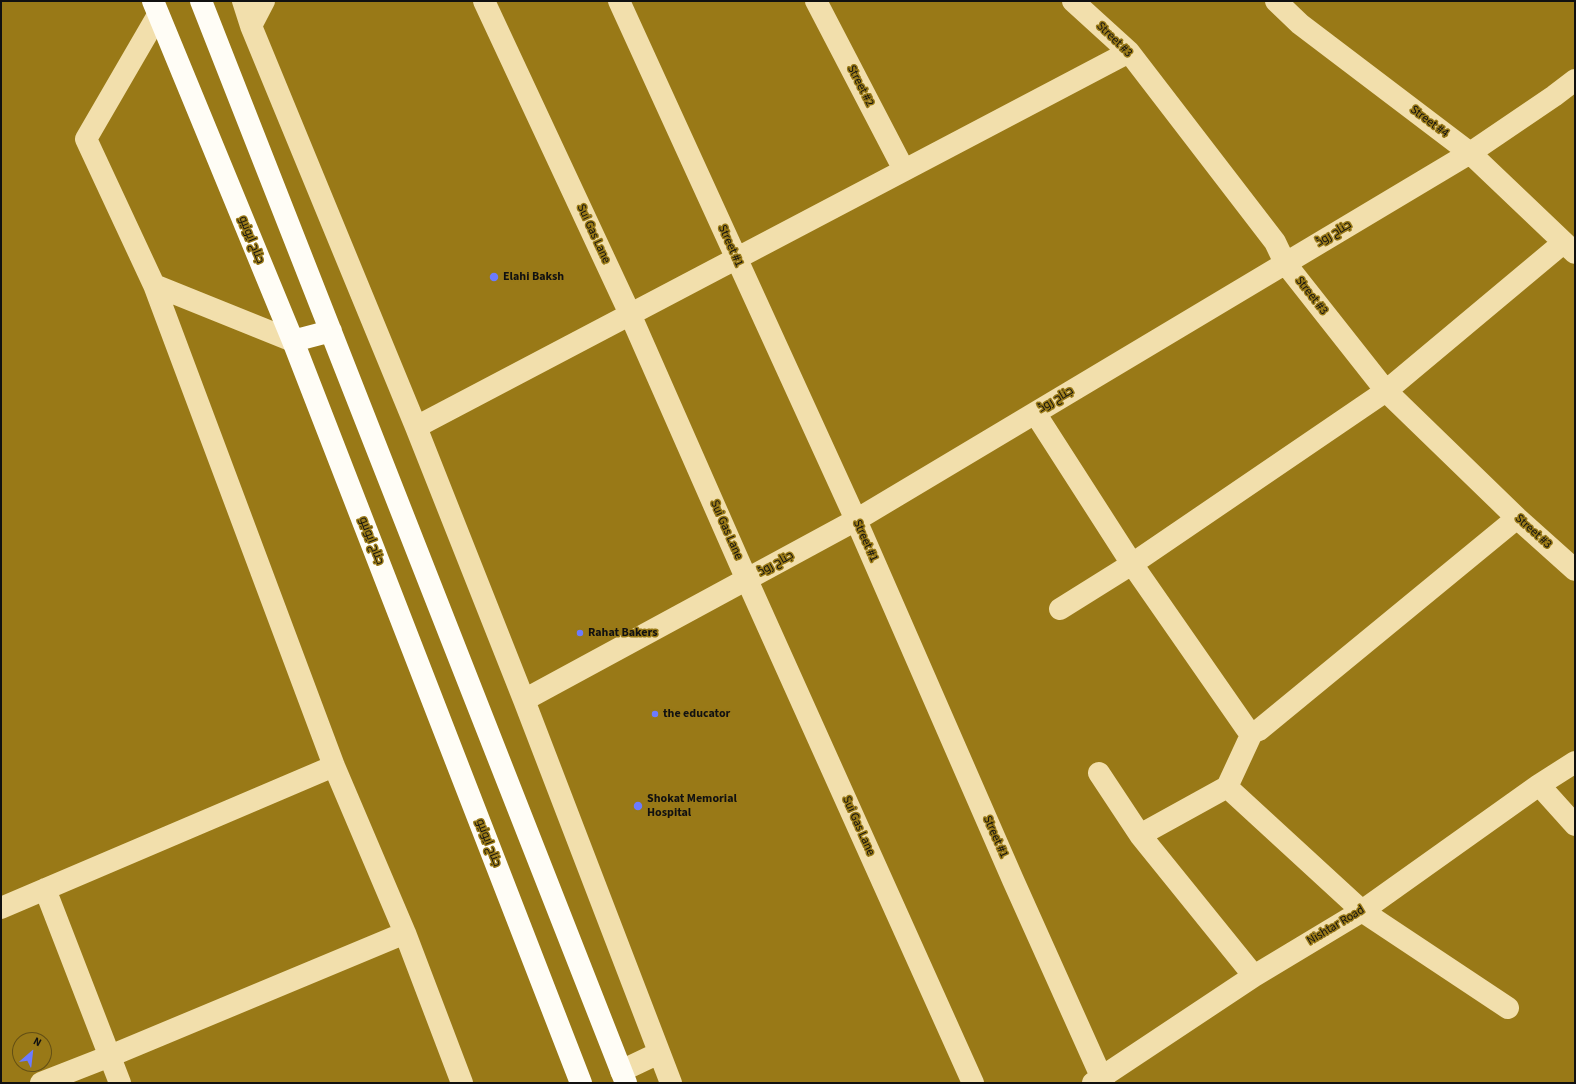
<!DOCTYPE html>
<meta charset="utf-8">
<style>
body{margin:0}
#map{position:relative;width:1576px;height:1084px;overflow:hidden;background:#997917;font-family:"Source Sans 3",sans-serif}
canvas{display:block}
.frame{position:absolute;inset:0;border:2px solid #111;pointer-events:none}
.north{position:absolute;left:12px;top:1032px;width:40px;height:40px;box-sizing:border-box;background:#997917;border:1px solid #634f15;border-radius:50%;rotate:28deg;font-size:11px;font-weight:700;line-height:16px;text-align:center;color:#111}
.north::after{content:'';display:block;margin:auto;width:14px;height:18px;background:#6c7bff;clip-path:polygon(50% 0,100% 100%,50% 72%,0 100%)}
</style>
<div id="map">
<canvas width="1576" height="1084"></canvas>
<div class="frame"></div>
<div class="north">N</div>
</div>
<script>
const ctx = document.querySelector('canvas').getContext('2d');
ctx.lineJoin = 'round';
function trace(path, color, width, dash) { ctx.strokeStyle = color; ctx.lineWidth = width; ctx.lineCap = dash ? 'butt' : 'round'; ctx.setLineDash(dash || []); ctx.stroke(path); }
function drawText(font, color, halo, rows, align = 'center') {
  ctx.font = font + ' "Source Sans 3",Cairo,sans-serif'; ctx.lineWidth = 3; ctx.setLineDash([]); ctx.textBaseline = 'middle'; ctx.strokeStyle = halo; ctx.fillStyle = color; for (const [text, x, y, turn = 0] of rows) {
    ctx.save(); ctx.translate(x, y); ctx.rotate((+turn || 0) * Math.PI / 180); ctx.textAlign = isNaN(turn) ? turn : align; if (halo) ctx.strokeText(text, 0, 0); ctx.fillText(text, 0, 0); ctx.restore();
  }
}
const minor = new Path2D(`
 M243,1L251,26L416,427L524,700L671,1083
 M484,1L630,314L747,580L973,1083
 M619,1L856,520L1013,880L1104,1083
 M816,1L904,170
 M1073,1L1129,52L1275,242L1285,263L1386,391L1517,518L1575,570
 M1276,1L1300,24L1470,153L1575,253
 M158,15L86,139L154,285L334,766L405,933L462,1083
 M251,26L264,1
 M154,285L293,341
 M1035,413L1132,564L1246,728L1252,733
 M416,427L1129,52
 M1060,609L1132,564L1386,391L1563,243
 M524,700L856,520L1470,153L1554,96L1575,80
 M1099,773L1140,835L1227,787L1252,733L1259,730L1517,518
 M1539,785L1575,825
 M1227,787L1362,911L1508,1008
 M1140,835L1254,976
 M45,889L120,1083
 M1,908L334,766
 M621,1071L659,1053
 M41,1083L110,1056L405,933
 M1093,1083L1254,976L1362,911L1539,785L1575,762`);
const major = new Path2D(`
 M153,1L293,341L581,1083
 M201,1L626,1083
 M293,341L331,331`);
const markers = [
 [494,277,5,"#6c7bff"],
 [580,633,4,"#6c7bff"],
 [655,714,4,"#6c7bff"],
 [638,806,5,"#6c7bff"]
];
const streetNames = [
 ["Street #3",1114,40,44],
 ["Street #2",860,86,63],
 ["Street #4",1429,122,37],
 ["Sui Gas Lane",593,234,65],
 ["جناح روڈ",1334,234,-31],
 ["جناح ایونیو",251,240,68],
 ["Street #1",730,246,66],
 ["Street #3",1311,296,52],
 ["جناح روڈ",1056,400,-31],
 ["Sui Gas Lane",726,530,66],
 ["Street #3",1533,532,42],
 ["جناح ایونیو",371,541,69],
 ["Street #1",865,541,66],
 ["جناح روڈ",776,564,-29],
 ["Sui Gas Lane",858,826,66],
 ["Street #1",995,837,66],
 ["جناح ایونیو",488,843,69],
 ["Nishtar Road",1336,926,-31]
];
const poiNames = [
 ["Elahi Baksh",503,277],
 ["Rahat Bakers",588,633],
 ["the educator",663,714],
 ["Shokat Memorial",647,799],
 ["Hospital",647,813]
];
trace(minor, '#f2dfac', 22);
trace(major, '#fffdf6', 22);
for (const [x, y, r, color] of markers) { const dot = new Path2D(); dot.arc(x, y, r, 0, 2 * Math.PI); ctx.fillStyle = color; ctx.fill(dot); trace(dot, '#997917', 1.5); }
drawText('12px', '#111', '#997917', streetNames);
drawText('bold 12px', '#111', '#997917', poiNames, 'left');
</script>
